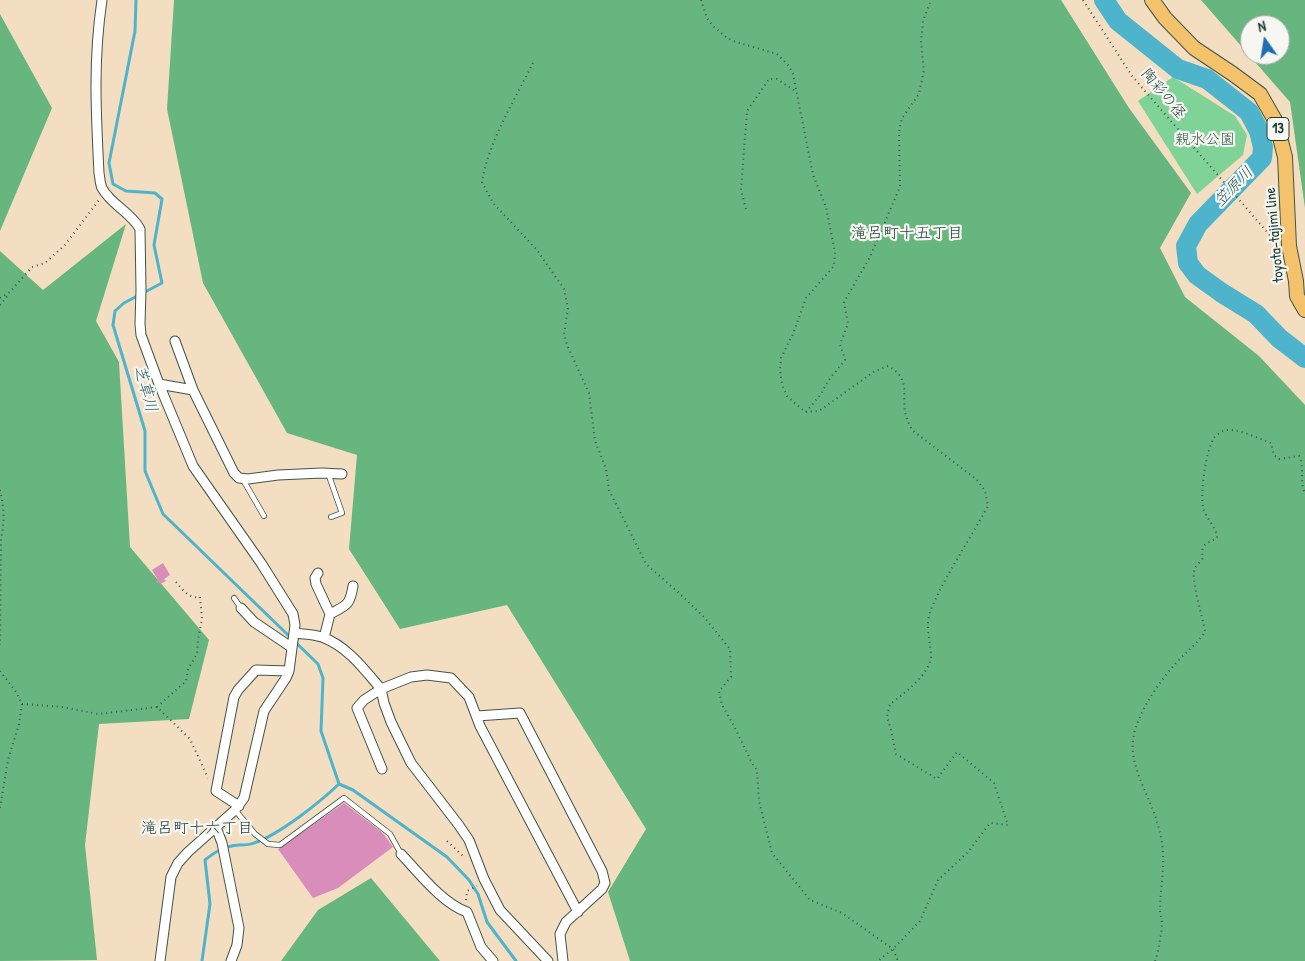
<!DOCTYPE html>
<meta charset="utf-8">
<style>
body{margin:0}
#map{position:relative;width:1305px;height:961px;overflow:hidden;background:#f3dec1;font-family:"Patrick Hand",sans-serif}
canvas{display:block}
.north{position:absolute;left:1240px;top:15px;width:50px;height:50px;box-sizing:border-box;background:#f6f6f2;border:1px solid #a0aca6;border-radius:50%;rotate:347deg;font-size:14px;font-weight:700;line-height:20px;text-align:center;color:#1f3d34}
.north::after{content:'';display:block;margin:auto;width:18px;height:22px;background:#1f6fb2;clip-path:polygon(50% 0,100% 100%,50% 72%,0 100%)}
</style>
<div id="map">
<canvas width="1305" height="961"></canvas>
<div class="north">N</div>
</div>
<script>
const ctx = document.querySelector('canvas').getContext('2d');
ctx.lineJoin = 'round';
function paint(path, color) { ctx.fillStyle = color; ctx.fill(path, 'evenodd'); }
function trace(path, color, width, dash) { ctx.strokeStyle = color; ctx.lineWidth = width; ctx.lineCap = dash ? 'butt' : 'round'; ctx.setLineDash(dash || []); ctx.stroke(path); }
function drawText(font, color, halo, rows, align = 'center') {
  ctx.font = font + ' "Patrick Hand","Klee One",sans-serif'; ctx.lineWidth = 4.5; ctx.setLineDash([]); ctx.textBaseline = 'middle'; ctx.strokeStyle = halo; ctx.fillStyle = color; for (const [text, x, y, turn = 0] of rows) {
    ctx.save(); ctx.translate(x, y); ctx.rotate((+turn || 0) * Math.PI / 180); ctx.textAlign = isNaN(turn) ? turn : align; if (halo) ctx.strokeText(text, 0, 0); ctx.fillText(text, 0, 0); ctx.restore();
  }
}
const green = new Path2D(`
 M1173,77L1235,116L1247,135L1243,155L1197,194L1138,101Z`);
const forest = new Path2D(`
 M174,0H1061L1129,108L1191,193L1160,248L1185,297L1259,356L1305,405V961H630L608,892L646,829L507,605L400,629L349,549L357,455L287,433L203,283L167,109Z
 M1201,0H1305V208L1290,102ZM1250,25H1280V55H1250Z
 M0,14L52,108L0,231Z
 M126,224L96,321L119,362L130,547L209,640L189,719L99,724L85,845L97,960L0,961V251L43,290Z
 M371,878L440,961H281L318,910Z`);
const stream = new Path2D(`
 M136,0L135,31L109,163L113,184L126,191L155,193L162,199L154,245L162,283L124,303L115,311L113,325L145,431V471L163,514L318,664L323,678L321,731L339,784
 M339,784L353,790L447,857L469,880L478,894L487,922L516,961
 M202,961L210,904L205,860C216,851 225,846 239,845C244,845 250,845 254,843C279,835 320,802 339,784`);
const river = new Path2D(`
 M1104,0L1118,21L1178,69L1207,79L1249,112L1259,131L1263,147L1262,158L1198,224L1186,246L1188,263L1197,275L1222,293L1256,314L1279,338L1305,358`);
const building = new Path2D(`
 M163,563L170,575L164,579L166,581L160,584L159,582L157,583L156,581L158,580L152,570Z
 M344,803L383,833L393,847L338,888L313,898L278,849Z`);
const path = new Path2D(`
 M701,0L707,18L713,26L726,37L733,41L777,54L789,66L793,74L813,175L826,207L835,252L834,266L806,298L793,334L781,358L780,370L782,385L787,396L805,412L819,411L875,371L888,366C914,380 899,398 907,419C908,422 910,426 912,430L976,479L985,491L988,506C970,539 948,571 932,607C924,625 930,636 931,655C932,672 903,695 890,704L887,717L891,730L896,754L937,779L957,752L994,783L1008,825L990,823L968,852L938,880L920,921L893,949L878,961
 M1083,0L1132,76L1274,240L1276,247
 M533,63C515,99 488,143 482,182L493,203L537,250L564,289L568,308L564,334L567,345L589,393L595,441L606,469L609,490L646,564L679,593L704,617L730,649L731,677L719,691L722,705L734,726L752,763L757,770L759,801L772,853L810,900L842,913L893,949L898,961
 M746,209L741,190L747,111L769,79H777L795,91
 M0,298L10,292L32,267L45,263L65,245L99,200
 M0,305L9,294
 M806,412L821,394L828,381L845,360L840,344L848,324L844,302L870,257L900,187L899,132L902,118L919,94L924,70L921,43L923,21L931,0
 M0,490C4,507 5,521 1,538L0,645
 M0,671L16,692L22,704L19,724L8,760L0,808
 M22,704L63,707L98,714L157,707L190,739L208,778
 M157,707L186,681L188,669L197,654L198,640L202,619L200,597C189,599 183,590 176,582
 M447,841L465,858
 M466,900L467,891L477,886
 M1155,961C1159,951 1161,935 1162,924C1162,919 1160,914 1160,909C1161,875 1168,856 1157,822C1148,791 1124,760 1136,727C1144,704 1160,681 1176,663C1186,652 1197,644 1205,632C1203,617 1190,579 1195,568C1197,565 1201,561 1203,558C1200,544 1206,544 1217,538C1217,527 1205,518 1203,507C1200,493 1206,450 1214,438C1215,436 1221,432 1223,431C1233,426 1260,439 1271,443L1274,455L1279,459L1299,456C1305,467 1299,481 1305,493`);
const service = new Path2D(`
 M328,473L342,513L331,517
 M242,478L264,516
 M234,598L241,608
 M235,810L255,834L268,844L280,845L344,798L390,834L401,854`);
const minor = new Path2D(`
 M102,0C93,60 96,113 99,173C100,178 100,184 102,188C111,205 131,212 140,229L141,290L140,324L141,335L159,384L193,466L261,563L293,614L295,625L289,671L286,678L264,711L244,798L235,810L188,852L178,863L171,877L160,961
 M175,341L193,390
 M159,384L193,390L234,473L239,478L248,479L278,475L322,473L342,474
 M318,573L315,578L316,584L330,614L324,638
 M241,608L254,622L291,647
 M330,614C347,605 350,605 353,586
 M294,633C303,634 313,634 322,637C347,646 364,669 381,689L411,677L427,675L451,678L469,697L480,726L578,912
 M477,716L520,713L602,871L605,883L602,889L566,922L560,934L563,961
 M382,769L357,708L364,700L381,689L384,703L391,722L411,763L458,824L469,840L484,879L500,910L548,961
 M239,806L216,791L234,697L238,690L256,670L289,671
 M216,827L222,843L239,928L237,945L231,961
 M401,854C419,873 442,903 467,912L481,947L493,961`);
const primary = new Path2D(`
 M1152,0L1165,18L1194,48L1233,74L1260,94L1276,122L1285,157L1289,246L1296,281L1297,296L1305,310`);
const shields = [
 [1278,129,22]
];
const shieldNames = [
 ["13",1278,129]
];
const streetNames = [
 ["陶彩の径",1163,94,50],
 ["toyota-tajimi line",1275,235,-95]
];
const parkNames = [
 ["親水公園",1205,140]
];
const waterNames = [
 ["笠原川",1234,187,-46],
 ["芝草川",145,389,74]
];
const neighbourhoodNames = [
 ["滝呂町十五丁目",907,234],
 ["滝呂町十六丁目",197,829]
];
paint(green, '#7fd396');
paint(forest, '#67b57f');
trace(stream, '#4db4cc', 3);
trace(river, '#4db4cc', 20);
paint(building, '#d98dbb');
trace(service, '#3f5549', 6);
trace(minor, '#3f5549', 11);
trace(primary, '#3f5549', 16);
trace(path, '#3f5549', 2, [1, 4]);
trace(service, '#fff', 4.5);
trace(minor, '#fff', 9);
trace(primary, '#f4c26a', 14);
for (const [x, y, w] of shields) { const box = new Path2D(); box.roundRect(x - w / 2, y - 11.5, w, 23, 4); ctx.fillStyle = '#f6f6f2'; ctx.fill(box); trace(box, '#1f3d34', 1); }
drawText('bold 14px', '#1f3d34', null, shieldNames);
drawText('15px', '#1f3d34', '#f6f6f2', streetNames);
drawText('15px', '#325b48', '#f6f6f2', parkNames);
drawText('italic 16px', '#2a5b5a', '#f6f6f2', waterNames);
drawText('16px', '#1f3d34', '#f6f6f2', neighbourhoodNames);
</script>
